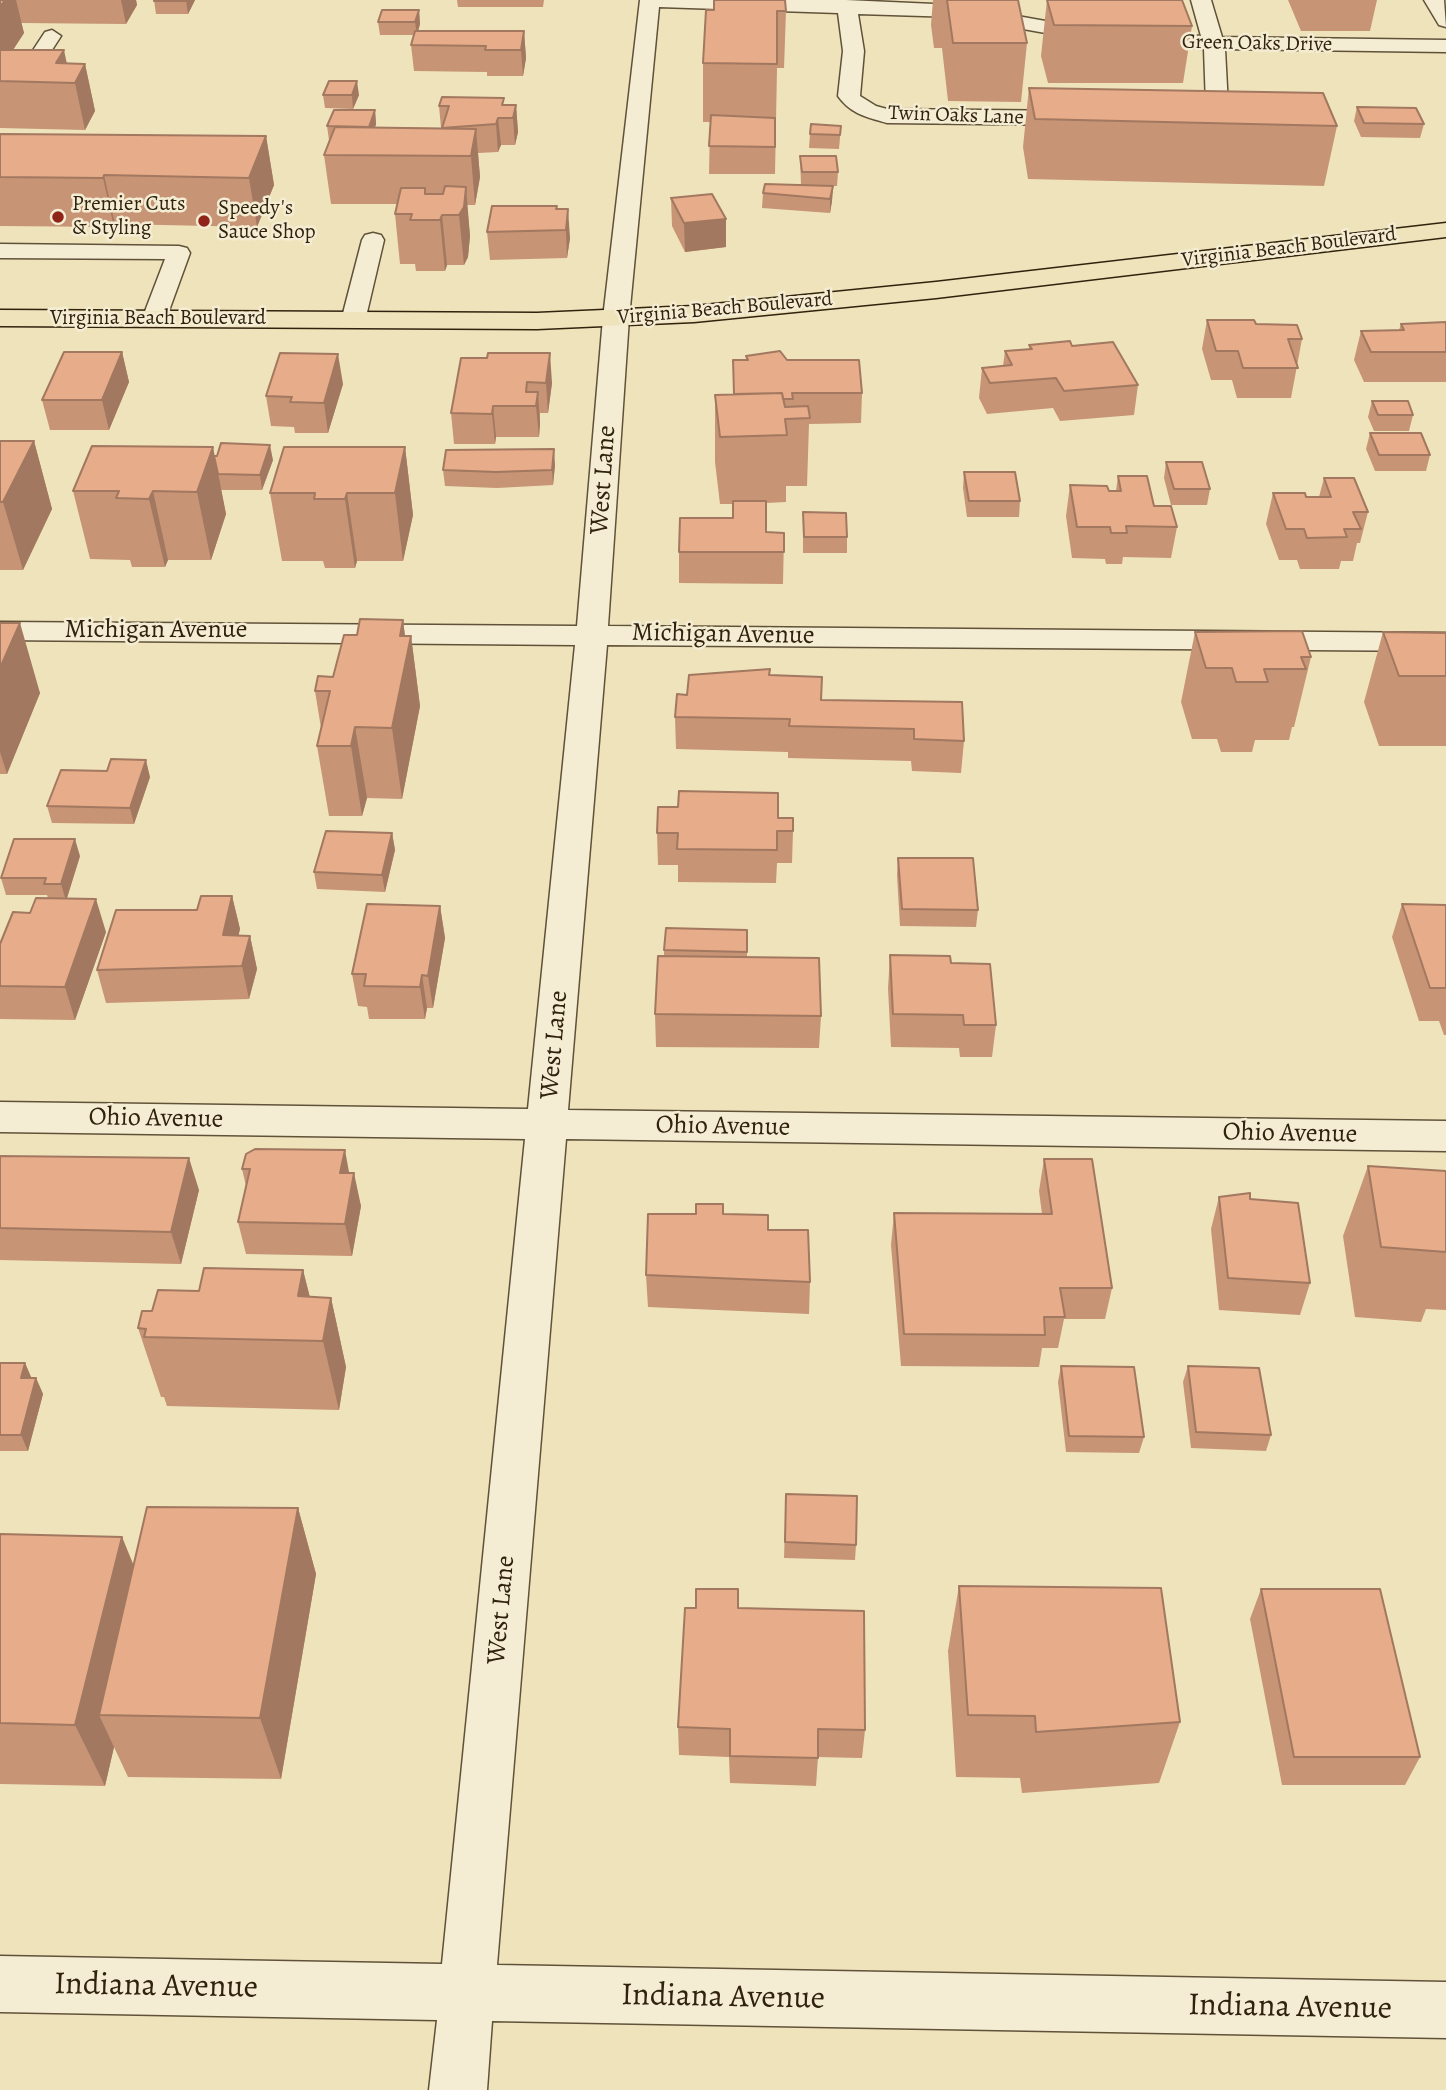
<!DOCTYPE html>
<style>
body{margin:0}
canvas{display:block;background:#eee3bb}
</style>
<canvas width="1446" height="2090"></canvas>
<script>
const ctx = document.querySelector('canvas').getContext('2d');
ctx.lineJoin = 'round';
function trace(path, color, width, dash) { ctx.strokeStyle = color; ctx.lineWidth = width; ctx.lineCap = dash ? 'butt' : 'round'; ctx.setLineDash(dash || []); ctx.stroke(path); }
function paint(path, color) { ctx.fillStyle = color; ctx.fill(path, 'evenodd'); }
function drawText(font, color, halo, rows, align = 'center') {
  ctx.font = font + ' Alegreya,serif'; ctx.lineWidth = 5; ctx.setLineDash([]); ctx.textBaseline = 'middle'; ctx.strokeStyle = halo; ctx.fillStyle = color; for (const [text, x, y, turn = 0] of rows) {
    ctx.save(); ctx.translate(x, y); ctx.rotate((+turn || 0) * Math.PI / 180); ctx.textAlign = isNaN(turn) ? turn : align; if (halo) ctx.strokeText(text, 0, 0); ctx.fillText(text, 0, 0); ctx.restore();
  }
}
const lane = new Path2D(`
 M52,30L61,36L30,84L0,94V81L16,76L45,32Z
 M373,233L381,235L384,240L365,321L361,326H345L341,321L362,240L365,235Z
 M0,244L179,246L187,248L190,253L166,319L162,324H146L142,319L165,259L0,258Z`);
const street = new Path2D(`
 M640,0H846L956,5L1079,27L1201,36L1191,0H1211L1222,37L1446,40V52L1225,49L1228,106C1216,123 1195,128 1175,123L1172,118L1175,113L1197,111L1206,105L1204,49L1079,39L956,17L858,14L864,51L860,96L876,106L887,109L1078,111L1086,113L1089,118L1086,123L1078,125L887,123C866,117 851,114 838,96L843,51L838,13L659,7L629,318L608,626L1446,633V651L607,645L568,1110L1446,1121V1151L566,1139L497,1965L1446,1982V2038L492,2021L487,2090H429L437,2020L0,2012V1956L442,1964L525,1139L0,1132V1102L528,1109L575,645L0,640V622L577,626L603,318Z
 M1424,0H1444L1446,27L1439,25Z`);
const primary = new Path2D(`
 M1446,223V237L936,298L694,322L537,329L0,326V310L537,313L694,306L936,282Z`);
const wall = new Path2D(`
 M0,0H136L137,5L126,24L21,23L24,33L13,50L67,63L85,64L95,111L85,130L0,128Z
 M154,0H195L188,14H156Z
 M457,0H544L543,7H458Z
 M933,0H947L1027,43L1021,102L948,101L942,48H934L931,25Z
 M1047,0L1192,26L1183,83H1048L1041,56Z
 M1288,0H1377L1370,31H1301Z
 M419,10L420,24L418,31H524L526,58L523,76H487V72L414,71L411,45L414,35H380L378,22Z
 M706,10L786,11L784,68H777L775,174H709L710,122H703V63Z
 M1029,88L1337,126L1324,186L1028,179L1023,147Z
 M323,95H359L353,109L325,108Z
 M516,105L518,132L515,145H501L498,152L478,153L480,177L475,205H467L470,236L468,257L464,265H447L445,271H416L415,264H400L395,214L397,204H331L324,155L329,140L327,126L375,110L376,124L375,127L441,128L439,106Z
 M1357,107L1424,124L1420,138L1361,137L1354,121Z
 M841,126L839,149L809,148L810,134Z
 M0,134L266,136L274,185L257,227L115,224L114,227L0,226Z
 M800,156L838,172L837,186H833L832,201L830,213L762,208L763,193L801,185Z
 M671,198L726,247L685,252L672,226Z
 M557,206V209L570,238L567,258L490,260L487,232Z
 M1207,320L1256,324L1302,339L1291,398H1237L1232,380H1211L1202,349Z
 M1446,322V382H1364L1354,360L1361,331L1399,330L1401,324Z
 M1029,345L1072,346L1138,385L1134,415L1060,421L1053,408L987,414L979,398L982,368L1003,366L1005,351L1029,349Z
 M122,352L129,382L109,430H50L42,400Z
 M746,356L787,360L862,393L861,423L809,424L807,486H786V502L766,503V532L784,533L783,584L679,583V552L733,518V504H720L715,462V395L733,394V360H746Z
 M461,358L552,383L548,413H540V423L539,437H496L495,444H454L451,413Z
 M343,384L328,433H295L294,427L271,426L266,396Z
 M1372,401L1413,415L1409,431H1374L1368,417Z
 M1370,433L1430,455L1426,471H1375L1366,449Z
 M0,441H34L52,509L23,570H0Z
 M213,447L214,456L273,460L262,490H221L226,514L211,560H168L165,567H132L130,560L90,559L73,491Z
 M405,447L413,515L403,561H357L355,568H325L323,561H282L270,493Z
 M1166,462L1210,489L1207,505H1171L1164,478Z
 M555,465L553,485L497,488L445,486L443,470Z
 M964,472L1020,501L1019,517H967L963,488Z
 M1118,476L1154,506L1177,527L1171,558L1123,557L1122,564H1106L1105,559L1072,558L1066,516L1070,485L1109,491H1116Z
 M1324,478L1368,512L1360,543H1357L1353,561H1341L1339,569H1300L1297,560H1279L1266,524L1273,493L1306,497H1319Z
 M803,512L847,537V553H803Z
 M403,620L405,636H411L420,706L402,799L367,798L362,816H329L317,746L321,728L315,691L333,677L357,635Z
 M0,623L40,693L7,774H0Z
 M1195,632L1311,657L1294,727H1292L1289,740H1255L1252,752H1221L1217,739H1192L1181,702Z
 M1383,632L1446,633V746H1379L1364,702Z
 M770,675L821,700L964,741L961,773L912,771L911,761L788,758V752L676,749L675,717L687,695Z
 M150,777L134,824L52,823L47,806Z
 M778,818L793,831L792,863H777L776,883L678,882V865H658L657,833Z
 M392,833L395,850L385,892L317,889L314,872Z
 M80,856L67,898L106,932L75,1020L0,1019V944L30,913L48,898L47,895H6L1,878Z
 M898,858L978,910L976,927L900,926L897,875Z
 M232,896L240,929L238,936H250L257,969L249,999L106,1003L97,970L197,910Z
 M1402,904L1446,905V1035H1444L1439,1021H1419L1392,937Z
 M440,906L445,938L433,1008H427L425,1019H369L367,1007L358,1006L352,974Z
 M747,930V957L821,1016L819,1048L656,1047L655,1014L664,956V950Z
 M890,955L951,963L996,1025L992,1057H960L959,1048L891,1047L888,988Z
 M0,1156L199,1190L181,1264L0,1260Z
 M1044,1159L1112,1288L1105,1319H1064L1058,1348H1042L1039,1367L901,1366L891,1245L894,1213L1042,1214L1039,1191Z
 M1368,1166L1446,1171V1310L1426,1309L1421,1322L1355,1317L1343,1236Z
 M242,1169L349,1173L361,1206L352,1256L246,1254L238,1222L246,1186Z
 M1219,1197L1250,1199L1310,1283L1300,1315L1219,1310L1211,1229Z
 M723,1214L768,1230L810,1282L809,1314L648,1307L646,1275Z
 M303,1270L310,1297L331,1298L346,1367L339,1410L167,1406L164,1397H161L138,1328L152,1311L199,1291Z
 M0,1363H25L31,1378H36L43,1394L28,1451H0Z
 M1061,1366L1144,1437L1139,1453L1066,1452L1058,1382Z
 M1188,1366L1271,1435L1266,1451L1191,1448L1183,1382Z
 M786,1494L856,1545L855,1560L784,1558Z
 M298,1508L316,1574L281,1779L128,1777L114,1747L105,1786L0,1784V1534L122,1537L134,1566Z
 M959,1586L1180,1722L1159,1783L1022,1793L1020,1778L956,1777L948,1651Z
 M1261,1589L1420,1757L1405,1785H1282L1250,1619Z
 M738,1608L865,1730L862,1758L818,1757L816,1786L730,1783L729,1757L679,1755L678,1727Z`);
const shadedWall = new Path2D(`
 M5,0H16L24,33L0,70V7Z
 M121,0H136L137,5L126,24Z
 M186,0H195L188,14L186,1Z
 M419,10L420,24L417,35L415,22Z
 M524,31L526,58L523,76L521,50Z
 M64,50L71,83L56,63Z
 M85,64L95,111L85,130L75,83Z
 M357,81L359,95L353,109L352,95Z
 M516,105L518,132L515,145L513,118Z
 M375,110L376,124L371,141L369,127Z
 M498,118L501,145L498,152L496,124Z
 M476,129L480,177L475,205L471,156Z
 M266,136L274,185L257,227L249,178Z
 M104,175L115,224L114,227L103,178Z
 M833,186L832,201L830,213V199Z
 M466,187L470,236L468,257L464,265L459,215Z
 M568,209L570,238L567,258L566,230Z
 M442,215L447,265L445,271L440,220Z
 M726,219V247L685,252L684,223Z
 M122,352L129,382L109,430L102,400Z
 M550,353L552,383L548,413L546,383Z
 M338,354L343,384L328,433L324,403Z
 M538,392L540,423L539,437L536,406Z
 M493,406L496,437L495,444L492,414Z
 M34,441L52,509L23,570L3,502Z
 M270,445L273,460L262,490L260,475Z
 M213,447L226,514L211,560L197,492Z
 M405,447L413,515L403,561L395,493Z
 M554,449L555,465L553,485L552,470Z
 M153,491L168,560L165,567L149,499Z
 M347,493L357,561L355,568L345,499Z
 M403,620L407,653L411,636L420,706L402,799L392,728L400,636Z
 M20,623L40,693L7,774L0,752V668Z
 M355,727L367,798L362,816L351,746Z
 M146,760L150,777L134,824L130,808Z
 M392,833L395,850L385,892L382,875Z
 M75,839L80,856L66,901L61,884Z
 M232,896L240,929L231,968L223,935Z
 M96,899L106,932L75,1020L65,987Z
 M440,906L445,938L433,1008L428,976Z
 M250,936L257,969L249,999L242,966Z
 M422,975L427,1008L425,1019L420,987Z
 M345,1150L351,1183L340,1173Z
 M189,1158L199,1190L181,1264L171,1232Z
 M354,1173L361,1206L352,1256L345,1224Z
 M303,1270L320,1339L298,1296Z
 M331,1298L346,1367L339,1410L323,1341Z
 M25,1363L32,1379L21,1378Z
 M36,1378L43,1394L28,1451L21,1435Z
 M298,1508L316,1574L281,1779L260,1718Z
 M122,1537L148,1602L99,1715L114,1747L105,1786L75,1725Z`);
const building = new Path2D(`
 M0,0H5L0,7Z
 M154,0H186V1H154Z
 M714,0H785L786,11H777V64L703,63L706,10H714Z
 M947,0H1018L1027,43H953Z
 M1047,0H1182L1192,26L1054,25Z
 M382,10H419L415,22H378Z
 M415,31H524L521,50H485L486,46L411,45Z
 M0,50H64L56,63L85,64L75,83L0,81Z
 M329,81H357L352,95H323Z
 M1029,88L1323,93L1337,126L1035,119Z
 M442,97L504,98L502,105H516L513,118H498L496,124L442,128L449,106H439Z
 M1357,107L1416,108L1424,124L1364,123Z
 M334,110H375L369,127L327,126Z
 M711,115L775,118V147L709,146Z
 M811,124L841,126L840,135L810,134Z
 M335,127L476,129L471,156L324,155Z
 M0,134L266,136L249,178L104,175L103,178L0,177Z
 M800,156H836L838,172H802Z
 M765,184L833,186L830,199L763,193Z
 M445,186L466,187L464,207L459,215H442L440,220H410L412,214H395L401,188H425V194H443Z
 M712,194L726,219L684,223L671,198Z
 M492,206H557L556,209H568L566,230L487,232Z
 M1207,320H1254L1256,324L1297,325L1302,339H1288L1298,368H1243L1238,351H1216Z
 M1446,322V352H1371L1361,331L1404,330L1401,324Z
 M1070,341L1072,346L1113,342L1138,385L1064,391L1056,378L990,383L982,368L1012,365L1005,351L1032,349L1029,345Z
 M780,351L787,360H859L862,393H792L793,399H783L782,393L734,394L733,360H748L746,356Z
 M64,352H122L102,400H42Z
 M280,353L338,354L324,403L290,402L292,397L266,396Z
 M488,353H550L546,383L527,382L526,392H538L536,406H493L492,414L451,413L461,358H487Z
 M782,393L785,407L808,406L810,418L785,419L787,435L720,437L715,395Z
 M1372,401H1408L1413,415H1378Z
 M1370,433H1421L1430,455H1379Z
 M0,441H34L3,502H0Z
 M221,443L270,445L260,475L218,474L214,456H217Z
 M92,446L213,447L197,492L153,491L149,499L116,498L119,491H73Z
 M284,447H405L395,493H347L345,499H314L315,493H270Z
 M554,449L552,470L496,472L443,470L446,450Z
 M1166,462H1202L1210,489H1174Z
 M964,472H1015L1020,501H969Z
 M1118,476H1147L1154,506H1171L1177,527L1126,526L1127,533H1111L1110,527H1077L1070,485L1107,486L1109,491H1121Z
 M1324,478H1354L1368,512H1353L1361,529H1344L1347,537L1307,538L1304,529H1286L1273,493H1305L1306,497H1331Z
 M733,501H766V532L784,533V552H679L680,518H733Z
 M803,512L846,513L847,537H804Z
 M360,619L403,620L400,636H411L392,728L355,727L351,746H317L330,691H315L318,676L333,677L344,635H357Z
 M0,623H20L0,668Z
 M1302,631L1311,657H1301L1306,669H1264L1268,682H1236L1232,668H1206L1195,632Z
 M1383,632L1446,633V676H1399Z
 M770,669L769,675L822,677L821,700L962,702L964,741L914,739V729L789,726L790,719L675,717L677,694L687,695L689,675Z
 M111,759L146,760L130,808L47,806L61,770L107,771Z
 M679,791L778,793V818H793V831H777V850L677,849L678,833H657L658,807H678Z
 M326,831L392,833L382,875L314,872Z
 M14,839H75L61,884H44L46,878H1Z
 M898,858H973L978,910L902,909Z
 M201,896H232L223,935L250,936L242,966L97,970L116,910H197Z
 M36,898L96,899L65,987L0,986V944L13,912L30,913Z
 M367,904L440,906L428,976L422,975L420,987L364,986L366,974H352Z
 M1402,904L1446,905V988H1430Z
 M666,928L747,930V952L664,950Z
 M890,955L950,956L951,963L990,964L996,1025H964L963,1015L893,1014Z
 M658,956L819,958L821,1016L655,1014Z
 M255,1149L345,1150L340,1173H354L345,1224L238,1222L250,1169H242L246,1154Z
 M0,1156L189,1158L171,1232L0,1228Z
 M1044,1159H1092L1112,1288H1060L1065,1317H1044L1045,1335L904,1334L894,1213L1052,1214Z
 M1368,1166L1446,1171V1252L1381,1247Z
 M1250,1193V1199L1298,1203L1310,1283L1228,1278L1219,1197Z
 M696,1204H723V1214L768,1215V1230H808L810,1282L646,1275L648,1214H696Z
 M204,1268L303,1270L298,1296L331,1298L323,1341L144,1337L146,1329L138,1328L142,1311H152L158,1290L199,1291Z
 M0,1363H25L21,1378H36L21,1435H0Z
 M1061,1366L1134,1367L1144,1437L1069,1436Z
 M1188,1366L1259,1368L1271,1435L1196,1432Z
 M786,1494L857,1496L856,1545L785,1542Z
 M147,1507L298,1508L260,1718L99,1715Z
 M0,1534L122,1537L75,1725L0,1723Z
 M959,1586L1161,1588L1180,1722L1036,1732L1035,1716L968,1715Z
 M696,1589H738V1608L864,1611L865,1730L818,1729V1758L730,1756V1729L678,1727L685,1608H696Z
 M1261,1589H1380L1420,1757H1294Z`);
const markers = [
 [58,217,7,"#8f2418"],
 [204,221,7,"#8f2418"]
];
const farStreetnames = [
 ["Green Oaks Drive",1257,44,1],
 ["Twin Oaks Lane",956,116,2],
 ["Virginia Beach Boulevard",1289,248,-7],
 ["Virginia Beach Boulevard",725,309,-5],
 ["Virginia Beach Boulevard",158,319]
];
const farPoinames = [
 ["Premier Cuts",72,205],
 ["& Styling",72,229],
 ["Speedy's",218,209],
 ["Sauce Shop",218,233]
];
const streetNames = [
 ["West Lane",604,480,-86],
 ["Michigan Avenue",156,631],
 ["Michigan Avenue",723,635,1],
 ["West Lane",555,1045,-85],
 ["Ohio Avenue",156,1119,1],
 ["Ohio Avenue",723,1127,1],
 ["Ohio Avenue",1290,1134,1],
 ["West Lane",502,1610,-85]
];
const nearStreetnames = [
 ["Indiana Avenue",156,1987,1],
 ["Indiana Avenue",723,1998,1],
 ["Indiana Avenue",1290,2008,1]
];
trace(lane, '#605239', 3);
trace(street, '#605239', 3);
trace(primary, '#31220e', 3);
paint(lane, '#f4edd3');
paint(street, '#f4edd3');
paint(primary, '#eee3bb');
paint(wall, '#c79476');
paint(shadedWall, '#a27860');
paint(building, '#e7ac89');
trace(building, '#a27860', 2);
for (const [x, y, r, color] of markers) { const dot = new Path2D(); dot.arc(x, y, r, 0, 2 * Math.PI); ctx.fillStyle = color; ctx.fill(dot); trace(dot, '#f4edd3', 2.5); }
drawText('21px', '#31220e', '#f4edd3', farStreetnames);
drawText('21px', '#31220e', '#f4edd3', farPoinames, 'left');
drawText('26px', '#31220e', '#f4edd3', streetNames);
drawText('32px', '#31220e', '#f4edd3', nearStreetnames);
</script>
